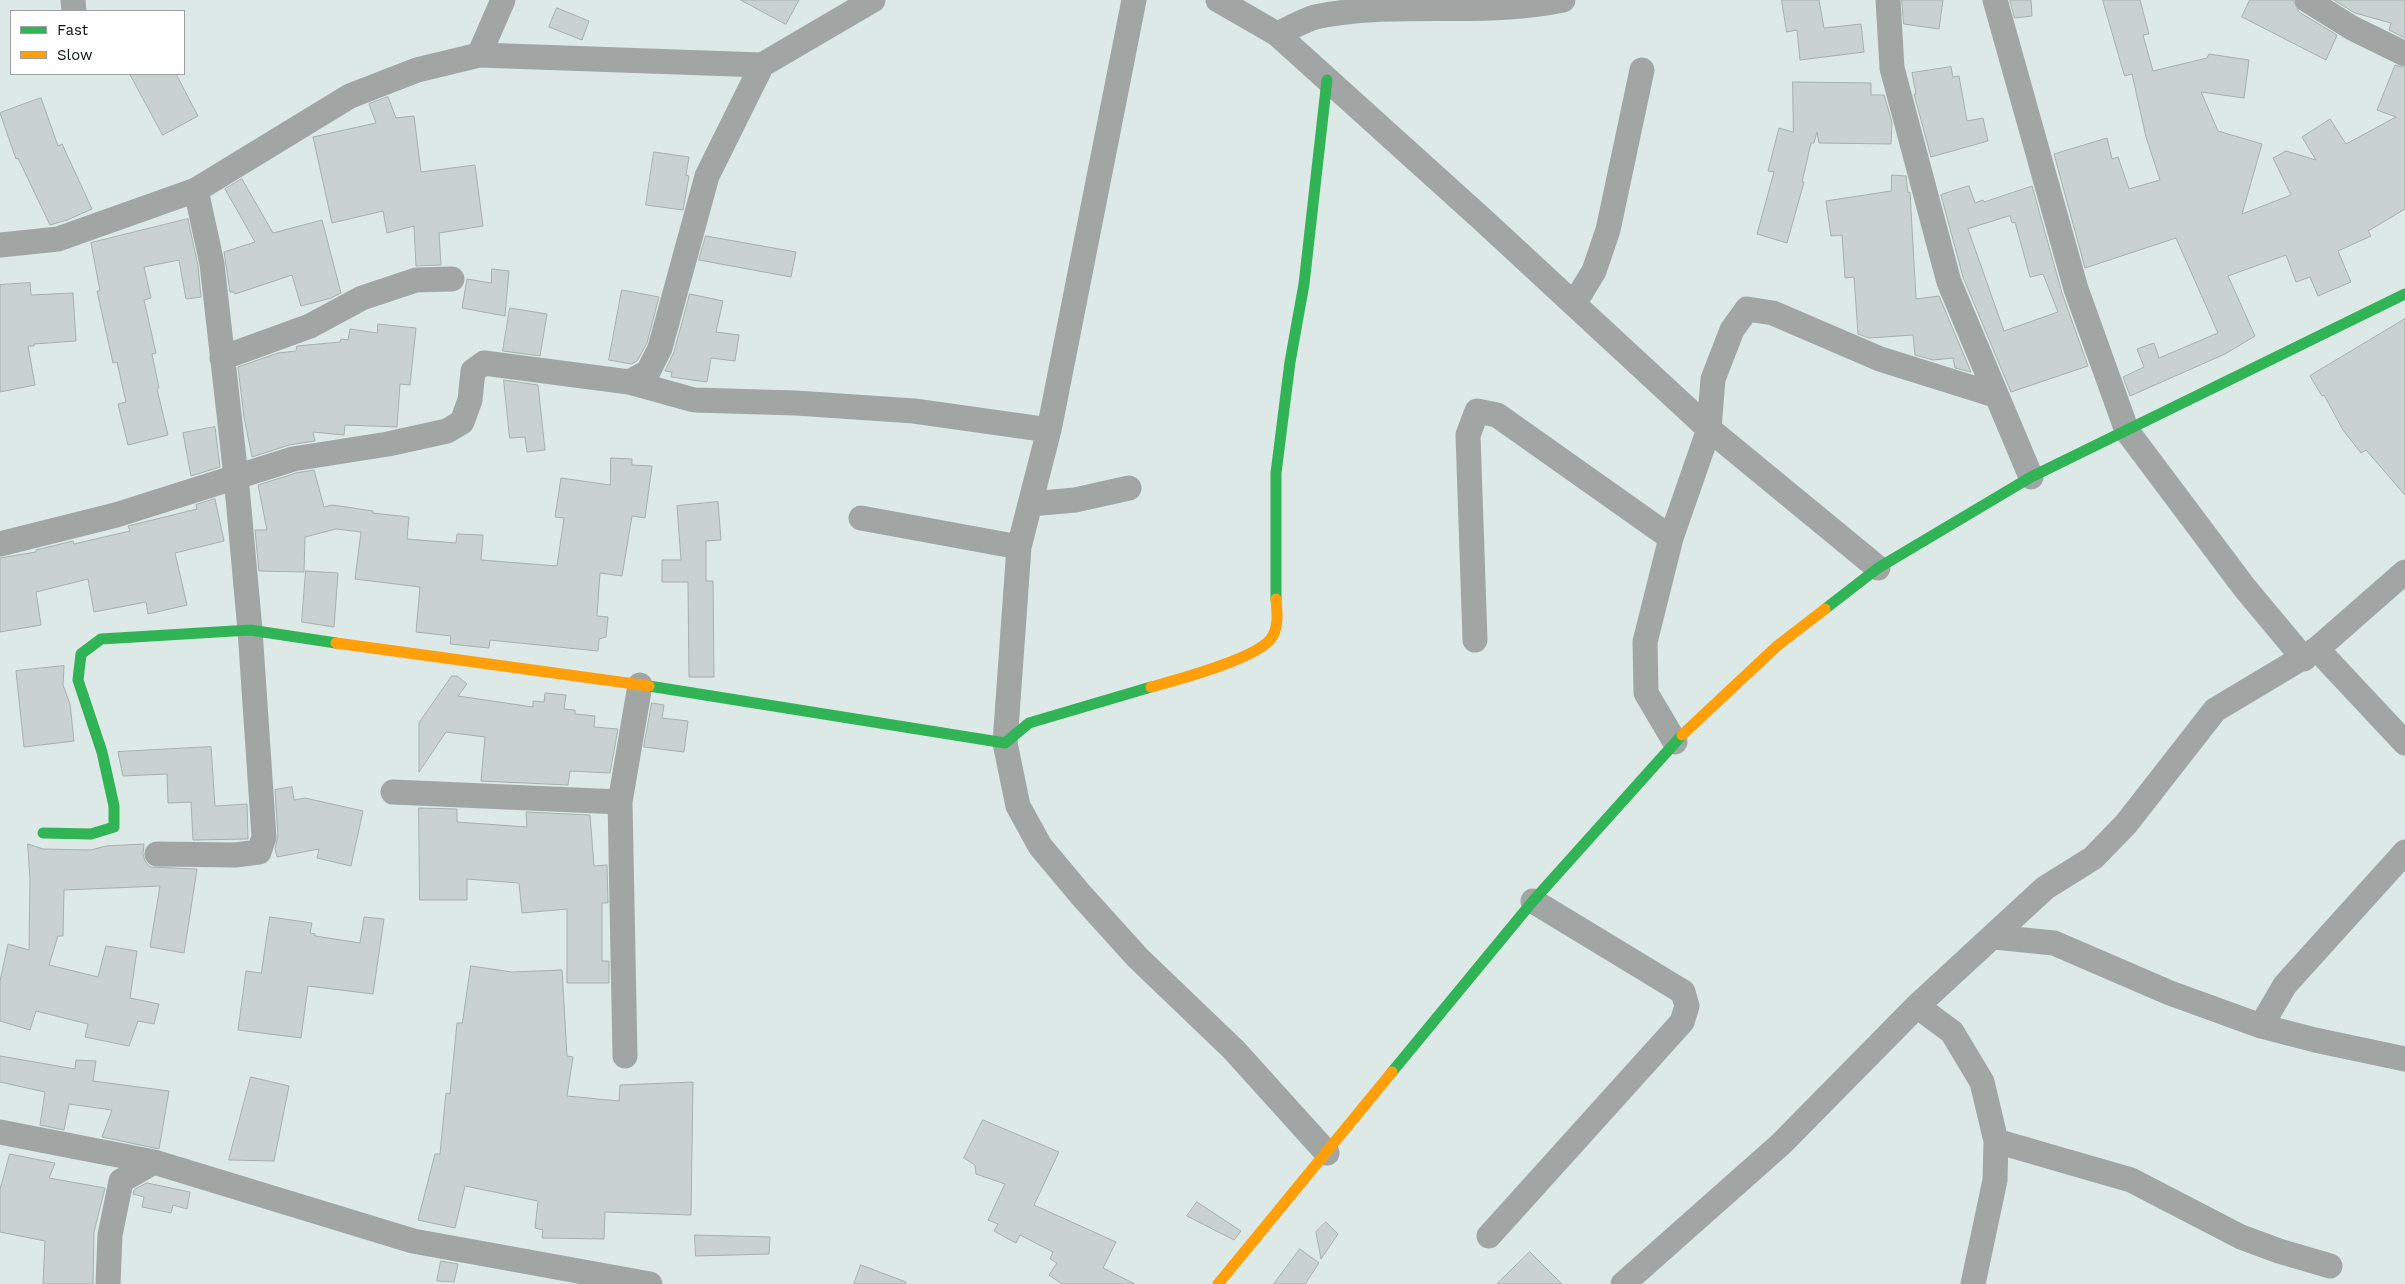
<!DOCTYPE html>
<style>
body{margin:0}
#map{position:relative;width:2405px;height:1284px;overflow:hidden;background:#dde9e6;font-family:"Work Sans",sans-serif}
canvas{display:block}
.legend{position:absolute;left:10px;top:10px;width:175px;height:65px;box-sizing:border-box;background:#fff;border:1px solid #9da09f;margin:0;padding:6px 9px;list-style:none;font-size:15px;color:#0a1210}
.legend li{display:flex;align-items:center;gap:10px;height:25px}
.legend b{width:25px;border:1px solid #9da09f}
</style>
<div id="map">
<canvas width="2405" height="1284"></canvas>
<ul class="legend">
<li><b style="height:6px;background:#30b455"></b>Fast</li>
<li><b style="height:6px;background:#ff9f0a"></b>Slow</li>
</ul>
</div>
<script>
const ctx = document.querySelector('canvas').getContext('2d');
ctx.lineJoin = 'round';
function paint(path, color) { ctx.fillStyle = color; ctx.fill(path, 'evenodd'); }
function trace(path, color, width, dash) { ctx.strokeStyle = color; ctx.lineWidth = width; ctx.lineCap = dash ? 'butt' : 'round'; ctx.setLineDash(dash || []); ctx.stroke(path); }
const building = new Path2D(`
 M741,0H799L786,24Z
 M1782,0H1819L1824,28L1861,24L1864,52L1800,60L1797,30L1787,32Z
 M1902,0H1943L1939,29L1904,24Z
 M2010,0H2031L2032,16L2015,18Z
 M2103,0H2140L2149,34L2143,35L2153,71L2207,58L2209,54L2249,60L2244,98L2201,92L2218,131L2262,144L2242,214L2291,195L2273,158L2286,151L2316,160L2302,137L2330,119L2346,144L2396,117L2377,110L2395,65L2405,68V209L2368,231L2371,236L2338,251L2351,282L2318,296L2310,277L2296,282L2286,255L2228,276L2255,336L2225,354L2130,396L2123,377L2144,367L2137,349L2154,343L2159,358L2218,333L2176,238L2085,268L2054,154L2107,138L2112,159L2118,157L2129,189L2160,180L2146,137L2132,74L2125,76Z
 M2250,0H2293L2299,12L2337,35L2326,60L2242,17Z
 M2334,0H2405V38L2389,30L2391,23L2355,13Z
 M557,8L589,21L582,40L549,27Z
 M1951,67L1953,77L1959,76L1967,121L1983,118L1988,141L1931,157L1914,94H1916L1912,73Z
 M130,74H176L198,116L163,135Z
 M1793,82L1871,83V95H1884L1892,122L1891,144L1819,143L1817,132L1814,143H1811L1802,182H1804L1787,243L1757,234L1774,172L1768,171L1779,128L1793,132Z
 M388,97L396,118L414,116L421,172L475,165L483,226L439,233L441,265L416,266L414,226L387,233L383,211L332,223L313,137L376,123L369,104Z
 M41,98L58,146L62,144L92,209L67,220L50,225L18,158L16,159L0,113Z
 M654,152L689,157L686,175L689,176L683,210L646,205Z
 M1892,175L1906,176L1908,193L1910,192L1916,299L1939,296L1971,372L1955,368L1953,358L1933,360L1915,355L1913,335L1869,338L1858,334L1854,277L1845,278L1842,235L1831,236L1826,201L1891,191Z
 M242,179L273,233L322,220L341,293L331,298L301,306L292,275L235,294L234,292H230L224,252L255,242L225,189Z
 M1969,186L1975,203L1983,200L1984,202L2032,186L2062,293L2088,366L2011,392L1963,277L1941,195ZM2010,216L2012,223L2015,222L2030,277L2043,274L2058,312L2004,331L1968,229Z
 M188,219L198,266L201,297L186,299L179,260L144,267L151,298L144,300L156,353L152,354L159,388L157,389L168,435L128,445L118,404L126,402L117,362L113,363L97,291H100L91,243Z
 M706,236L796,252L791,277L699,260Z
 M492,269L509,271L505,316L462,308L467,279L491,283Z
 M30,283L31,295L73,293L76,341L34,344V346H28L35,385L0,392V285Z
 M622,290L659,297L647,343L637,361L631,364L609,360Z
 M690,294L723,301L716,332L739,335L735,361L711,358L707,382L671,377L672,372L665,371L674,352Z
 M510,308L547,314L540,356L503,351Z
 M2405,319V495L2366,450L2361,453L2343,430L2324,395L2322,396L2310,376Z
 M378,324L416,328L410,385L400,384L397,427L345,425L344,435L313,432L315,441L289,445L252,457L244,417L238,367L278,353L296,351L297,346L340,342L341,339L348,340L350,329L377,333Z
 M504,380L538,385L545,450L527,452L525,437L510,438Z
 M215,427L220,467L191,476L183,433Z
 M611,458L632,459V465L652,466L645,518L632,516L622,576L600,573L597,616L608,617L606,637L599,639L598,651L490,640L489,648L450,644L451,636L416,632L420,587L355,579L361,532L336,529L305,537L304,572L259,571L255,530H267L258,485L296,473L314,470L324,507L332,505L373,511V513L409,517L407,539L456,543L457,534L483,535L481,560L557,566L564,518L555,517L561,478L610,485Z
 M215,499L224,541L175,553L187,605L148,614L146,602L94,612L88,579L36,592L41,625L0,632V558L36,552V550L73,541L74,544L130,531L128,526L197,509L196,505Z
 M718,502L721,540L706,541V581H713L714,677H689L688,582H662V560H681L677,506Z
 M306,571L338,573L334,627L302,622Z
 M64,666L63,685L70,704L74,741L24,747L16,671Z
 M452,676H457L467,684L458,696L533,707V701L544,702L545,693L566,695L564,709L575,710V714L595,716L594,727L618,729L610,773L570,771L568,785L481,781L485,737L446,732L419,772V723Z
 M652,703L664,705L662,718L688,721L684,752L644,747Z
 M211,747L215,806L247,804L248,839L193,840L191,802L168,803L167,774L123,776L118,752Z
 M292,787L294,800L305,798L363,811L351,866L317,858L319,849L277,857L275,848L278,836L275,790Z
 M419,808L457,809V822L527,827L526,812L590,815L594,866L607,865L608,903H602V961H609V983H567V909L522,913L519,883L467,879V900H420Z
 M28,844L43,849L91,850L106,846L144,844L143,854L145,861L150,867L197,869L184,953L150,947L160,886L64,890L63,936H58L49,965L98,977L106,946L137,951L130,998L159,1004L154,1024L138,1021L129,1046L85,1037L88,1024L36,1011L30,1030L0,1021V981L8,944L29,950L30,879Z
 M270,917L312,923L310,933L315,934V936L360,943L364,917L384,919L373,994L308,986L301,1038L238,1030L246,971L261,973Z
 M471,966L512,972L562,970L567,1056L573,1057L567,1096L619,1101L620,1085L693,1082L691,1215L605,1212L604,1239L542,1238L543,1230L535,1228L538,1201L465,1186L455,1228L418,1220L435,1154H440L446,1093L450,1094L457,1023H462Z
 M0,1056L75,1069L76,1060L96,1061L93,1081L169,1091L159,1149L102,1137L112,1110L69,1104L64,1130L40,1125L45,1092L0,1082Z
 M251,1077L289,1086L274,1161L229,1160Z
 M983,1120L1059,1152L1034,1205L1116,1242L1103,1268L1135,1284H1062L1049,1275L1057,1263L1050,1259L1053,1252L1020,1235L1016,1243L994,1231L998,1224L988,1220L1005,1184L976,1174L975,1165L964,1158Z
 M10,1154L55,1163L49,1178L105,1188L94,1232L93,1284H43L45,1241L0,1232V1190Z
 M147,1183L190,1192L187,1209L173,1205L171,1213L142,1207L144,1197L133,1194L134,1190Z
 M1197,1202L1241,1231L1234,1240L1187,1216Z
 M1326,1222L1338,1234L1321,1259L1316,1232Z
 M695,1235L770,1237L769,1254L696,1256Z
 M1300,1249L1319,1263L1305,1284H1274Z
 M1530,1252L1562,1284H1497Z
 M441,1261L458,1264L454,1282L437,1281Z
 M861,1265L906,1282V1284H854Z`);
const street = new Path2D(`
 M73,0L74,11
 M1134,0L1049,430L1019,547L1005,743L1018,806L1040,846L1081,895L1138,958L1234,1050L1327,1153
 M1218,0L1277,34L1483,220L1709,429L1878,568
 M1888,0L1892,68L1949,282L2031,477
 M1995,0L2076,289L2127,431L2244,587L2304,659
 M2307,0L2352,28L2405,54
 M1277,34C1289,29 1302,21 1315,17C1396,0 1482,17 1563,0
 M479,55L503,0
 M0,245L58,239L196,190L350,96L417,70L479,55L762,65L873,0
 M1574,304L1594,271L1608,230L1642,70
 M222,358L310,326L362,298L416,280L452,279
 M629,382L694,400L796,403L914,411L1049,430
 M1030,504L1075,500L1129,488
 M861,518L1019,547
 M0,544L116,515L293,459L388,444L447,431L462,422L470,400L473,371L484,363L629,382L648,372L660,348L707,176L762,65
 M1475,640L1468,435L1477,411L1497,415L1671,538
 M2317,649L2405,743
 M1675,742L1646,693L1645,642L1671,538L1709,429L1713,379L1732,330L1747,309L1773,313L1880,359L1995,395
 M393,792L620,802
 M157,854L235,855L259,852L264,837L250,630L236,476L212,264L196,190
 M1994,937L2054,943L2170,993L2261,1026L2315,1040L2405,1059
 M1917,1006L1952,1032L1982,1082L1996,1141L1995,1180L1973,1284
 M2261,1026L2285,985L2405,852
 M625,1056L620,802L640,685
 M0,1132L154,1162L413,1241L650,1284
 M1996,1141L2131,1180L2241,1237L2279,1251L2330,1266
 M1489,1236L1682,1022L1687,1006L1683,992L1533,901
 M108,1284L110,1235L121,1181L154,1162
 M1623,1284L1781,1144L1917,1006L2045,888L2093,858L2126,824L2215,710L2317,649L2405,572`);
const fast = new Path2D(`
 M1276,599V473L1290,362L1304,284L1327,80
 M1825,609L1878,568L2031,477L2405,294
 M649,686L1005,743L1029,723L1151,687
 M43,833L91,834L114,827V806L102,752L78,680L81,654L101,639L250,630L336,643
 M1392,1072L1533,901L1682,735`);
const slow = new Path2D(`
 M336,643L649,686
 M1151,687C1176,680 1260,658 1272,637C1279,626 1277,611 1276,599
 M1682,735L1777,646L1825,609
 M1218,1284L1392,1072`);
paint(building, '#c9d2d0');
trace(building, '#a5afac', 1);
trace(street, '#a1a6a5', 25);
trace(fast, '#30b455', 11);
trace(slow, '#ff9f0a', 11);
</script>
